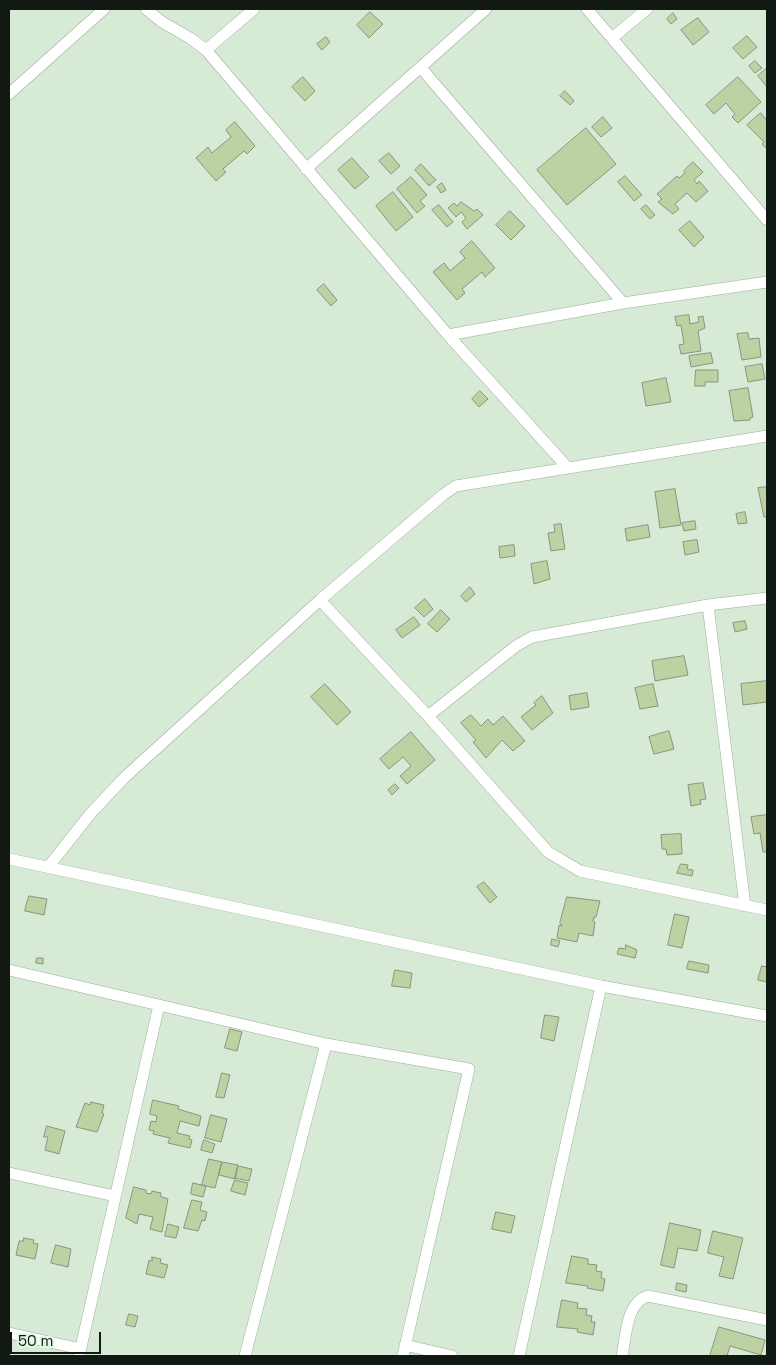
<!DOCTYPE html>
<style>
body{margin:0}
#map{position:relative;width:776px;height:1365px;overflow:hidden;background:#d6ead6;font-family:"Space Grotesk",sans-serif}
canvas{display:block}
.frame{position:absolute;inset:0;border:10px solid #121912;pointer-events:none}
.scale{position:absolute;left:10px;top:1332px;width:91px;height:22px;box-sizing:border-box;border:2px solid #121912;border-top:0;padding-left:6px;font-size:15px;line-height:18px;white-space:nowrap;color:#121912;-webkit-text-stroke:4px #e3f8e3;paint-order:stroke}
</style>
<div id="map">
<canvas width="776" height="1365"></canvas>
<div class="frame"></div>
<div class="scale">50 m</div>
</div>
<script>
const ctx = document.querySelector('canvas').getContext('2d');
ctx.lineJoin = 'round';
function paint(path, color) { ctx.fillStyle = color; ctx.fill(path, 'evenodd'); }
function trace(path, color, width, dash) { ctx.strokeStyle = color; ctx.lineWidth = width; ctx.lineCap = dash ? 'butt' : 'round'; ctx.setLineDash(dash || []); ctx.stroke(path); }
const building = new Path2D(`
 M370,12L383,24L369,38L357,25Z
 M673,13L677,19L671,24L667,19Z
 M698,18L709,32L693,45L681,30Z
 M747,36L757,47L743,59L733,48Z
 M326,37L330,42L322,50L317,44Z
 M755,61L762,68L755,73L749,66Z
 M767,68V87L758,76Z
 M303,77L315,91L305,101L292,87Z
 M738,77L761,102L738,123L732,117L735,114L726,103L714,114L706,105Z
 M565,91L574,101L570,105L560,96Z
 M761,113L767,121V149L762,144L764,142L747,125Z
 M603,117L612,128L601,137L592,127Z
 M235,122L255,146L247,154L244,151L223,169L226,172L216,181L196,158L208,147L212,153L231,137L226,130Z
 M586,128L616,164L567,205L537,170Z
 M389,153L400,166L391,174L379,161Z
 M352,158L369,177L355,189L338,170Z
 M693,162L703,172L694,180L697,184L699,181L708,191L696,202L687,193L675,204L679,209L673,214L658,202L662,199L657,194L677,176L679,178L685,173L684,171Z
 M421,164L436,180L429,186L415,170Z
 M625,176L642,195L634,201L618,182Z
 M411,177L427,195L420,201L425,206L417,213L397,189Z
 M442,183L446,190L441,193L437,187Z
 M393,192L413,217L396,231L376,206Z
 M461,202L474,211L477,209L483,215L467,229L462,222L466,218L461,212L456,217L448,208L454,203L457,206Z
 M439,205L453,222L447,227L432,210Z
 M646,205L655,215L650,219L641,209Z
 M510,211L525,226L511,240L496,225Z
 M690,221L704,237L694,247L679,230Z
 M472,241L495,268L485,277L482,272L462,289L465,293L457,300L433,272L444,263L450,271L465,258L460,252Z
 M324,284L337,300L331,306L317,290Z
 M689,315L690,324L699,322L698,317L703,316L705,328L698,331L701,351L681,354L679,345L684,344L681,325L677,326L675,317Z
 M748,333L749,339L759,338L761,357L742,360L737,334Z
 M711,353L713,363L691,367L689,356Z
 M762,364L765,379L748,382L745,367Z
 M696,370H718V382H705V386H695Z
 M666,378L671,402L646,406L642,383Z
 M748,388L753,417L750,418V420L734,421L729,391Z
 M480,391L488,399L479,407L472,399Z
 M767,487V517H764L758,488Z
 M675,489L681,525L660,528L655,492Z
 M745,512L747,523L738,524L736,514Z
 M695,521L696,529L684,531L682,523Z
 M561,524L565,549L551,551L548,533L555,532L554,525Z
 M648,525L650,537L627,541L625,529Z
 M697,540L699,552L685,555L683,542Z
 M514,545L515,556L500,558L499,547Z
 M547,561L550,579L534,584L531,564Z
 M470,587L475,594L466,602L461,596Z
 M425,599L433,609L424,617L415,608Z
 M441,610L450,619L437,632L428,624Z
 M414,617L420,625L402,638L396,630Z
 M745,621L747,629L735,632L733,623Z
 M684,656L688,675L655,681L652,661Z
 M767,681V702L743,705L741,684Z
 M325,684L351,712L337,725L311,697Z
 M653,684L658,706L640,709L635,688Z
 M587,693L589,707L571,710L569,696Z
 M542,696L553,713L532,730L521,717L536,705L534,703Z
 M471,715L481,726L488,719L493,725L503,716L525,741L513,751L502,740L486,758L473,742L476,740L461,723Z
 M669,731L674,749L654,754L649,737Z
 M411,732L435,760L407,784L400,776L411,766L403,757L389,769L380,759Z
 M703,783L706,799L700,800L701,804L691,806L688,785Z
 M395,784L399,788L392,795L388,790Z
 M767,815V852H763L760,833L754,834L751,817Z
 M681,834L682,854L667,855L666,849H662L661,835Z
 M681,864L688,865L687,869L693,870L692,876L677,873Z
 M484,882L497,897L490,903L477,887Z
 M29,896L47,899L44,915L25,911Z
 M567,897L600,901L596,917H594L593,921L595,922L593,936L579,933L577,942L557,938L559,925L562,926L560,923Z
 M675,914L689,917L682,948L668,945Z
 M552,939L560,941L558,947L551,945Z
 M626,945L637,950L635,958L617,954L619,948L625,949Z
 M37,958H43V964L36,963Z
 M689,961L709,965L708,973L687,969Z
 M762,966L767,967V982L758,980Z
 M395,970L412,973L410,988L392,986Z
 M545,1015L559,1017L554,1041L541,1038Z
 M230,1029L242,1032L237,1051L225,1048Z
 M222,1073L230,1075L224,1098L216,1097Z
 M153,1100L179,1106L178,1109L201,1116L199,1126L180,1121L177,1133L190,1136L189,1139L192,1140L190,1148L168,1143L170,1138L153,1134L154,1131L149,1130L151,1121L156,1122L157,1116L150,1114Z
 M91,1102L104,1105L102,1113L104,1114L97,1132L76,1127L85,1103L90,1105Z
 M211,1115L227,1119L221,1142L205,1138Z
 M47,1126L65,1131L59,1154L45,1150L48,1137H44Z
 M204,1140L215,1144L212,1153L201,1150Z
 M209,1159L222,1162L215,1188L202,1185Z
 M222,1162L238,1165L235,1179L219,1175Z
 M238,1166L252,1169L249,1181L235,1178Z
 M235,1180L248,1183L245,1195L231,1191Z
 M193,1183L206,1186L203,1197L191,1194Z
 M134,1187L146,1190V1193L151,1194L152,1191L161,1193L160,1196L168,1199L162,1232L150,1229L153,1217L139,1214L137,1224L126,1218Z
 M192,1200L202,1202L200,1210L207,1212L205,1221L202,1220L198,1231L184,1228Z
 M496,1212L515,1216L511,1233L492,1229Z
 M670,1223L701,1230L697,1251L678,1248L674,1268L661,1265Z
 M168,1224L179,1227L176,1238L165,1236Z
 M713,1231L743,1238L733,1279L719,1276L724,1257L708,1253Z
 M24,1238L34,1240L33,1243L38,1244L35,1259L16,1255L19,1241H23Z
 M56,1245L71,1249L68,1267L51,1263Z
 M572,1256L588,1259V1264L597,1265L596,1271L602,1272L601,1278L605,1279L603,1291L587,1288L588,1286L566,1283Z
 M152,1257L161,1259L160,1263L168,1265L164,1278L146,1274L149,1260L152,1261Z
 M677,1283L687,1285L686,1292L676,1290Z
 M562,1300L578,1303L577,1308L587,1309L586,1315L592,1316L591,1322H595L593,1335L577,1332L578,1329L557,1327Z
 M129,1314L138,1316L135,1327L126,1325Z
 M719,1327L765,1340L761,1355L730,1346L727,1356H710Z`);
const street = new Path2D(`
 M146,9L162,22L190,38L206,50L448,335L568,468
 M587,9L767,220
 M612,38L647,9
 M206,50L254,9
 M421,68L623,303
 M9,94L104,9
 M306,169L486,9
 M448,335L623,303L767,282
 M320,600L428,716L548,852L580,871L767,910
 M708,605L745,906
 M428,716L516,646L532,637L708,605L767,598
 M9,859L601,986L767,1016
 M49,866L91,813L125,777L320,600L444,494L456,486L767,436
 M9,970L326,1044L245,1356
 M326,1044L469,1069L403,1356
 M9,1173L115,1196
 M9,1333L81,1349
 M405,1345L452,1356
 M79,1356L159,1005
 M519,1356L601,986
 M622,1356C626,1337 626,1302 648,1296L767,1320`);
paint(building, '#bdd1a2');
trace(building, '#8b947e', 1);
trace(street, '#9bae9a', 12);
trace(street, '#fff', 11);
</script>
